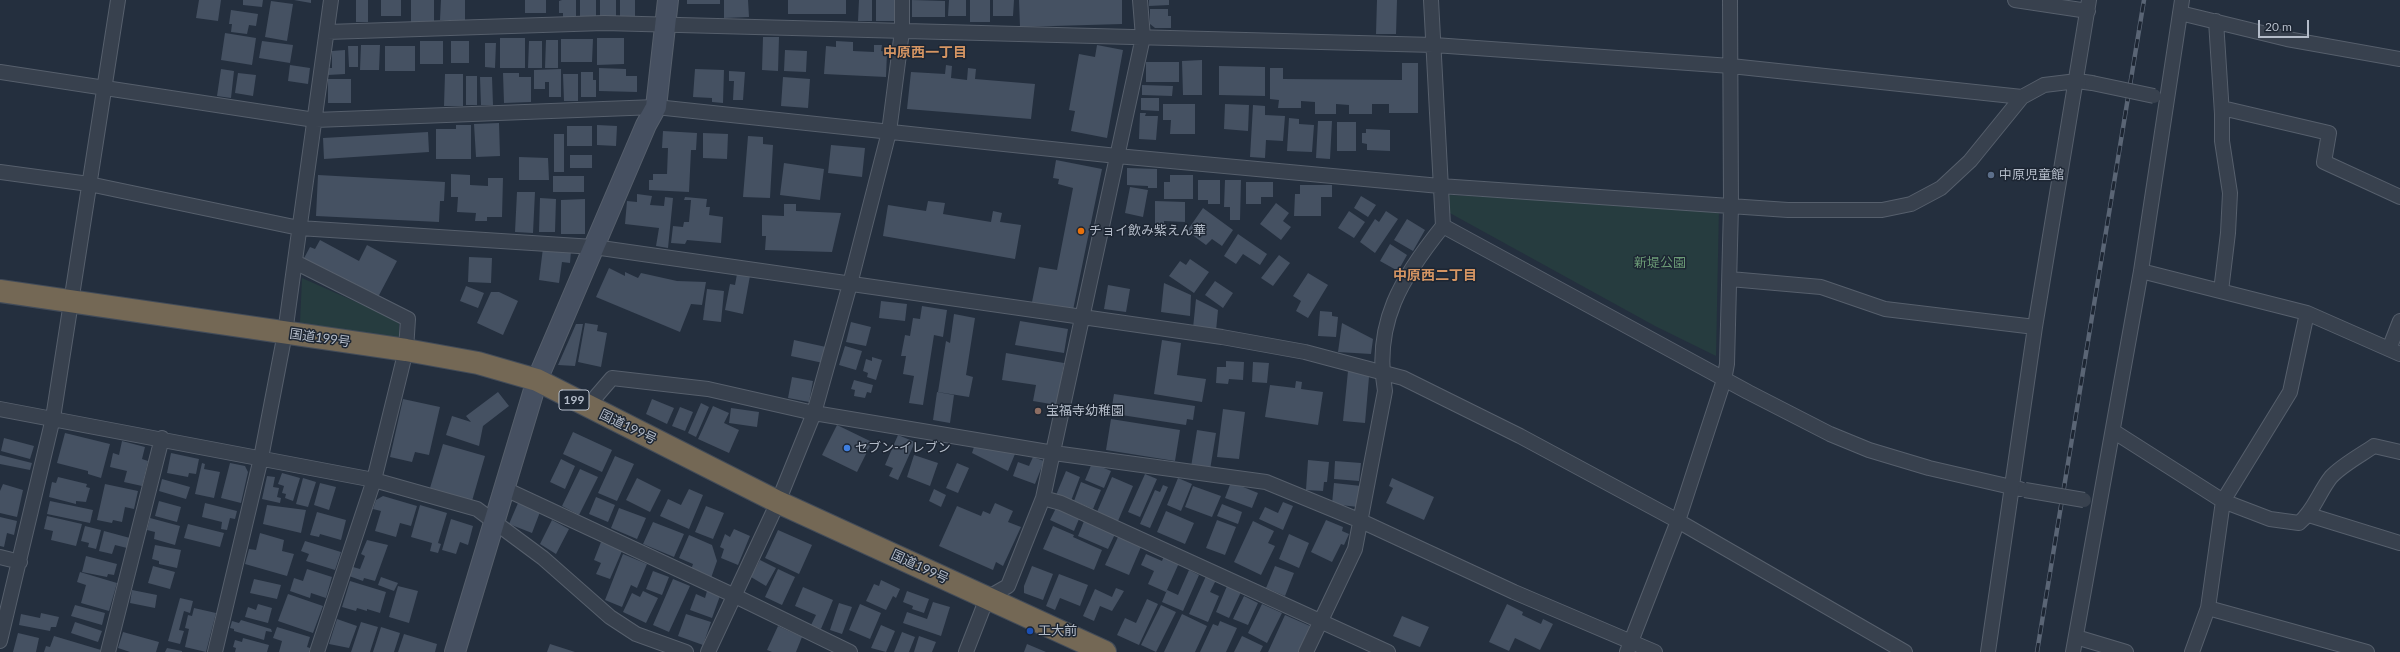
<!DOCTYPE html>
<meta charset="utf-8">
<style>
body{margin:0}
#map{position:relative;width:2400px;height:652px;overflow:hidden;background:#242f3e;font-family:Lato,sans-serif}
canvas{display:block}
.scale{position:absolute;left:2258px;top:20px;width:51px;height:18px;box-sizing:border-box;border:2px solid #b4bcc9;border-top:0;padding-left:5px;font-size:12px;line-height:14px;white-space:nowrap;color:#b4bcc9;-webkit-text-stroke:3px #1d2633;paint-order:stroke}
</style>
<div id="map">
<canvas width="2400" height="652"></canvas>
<div class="scale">20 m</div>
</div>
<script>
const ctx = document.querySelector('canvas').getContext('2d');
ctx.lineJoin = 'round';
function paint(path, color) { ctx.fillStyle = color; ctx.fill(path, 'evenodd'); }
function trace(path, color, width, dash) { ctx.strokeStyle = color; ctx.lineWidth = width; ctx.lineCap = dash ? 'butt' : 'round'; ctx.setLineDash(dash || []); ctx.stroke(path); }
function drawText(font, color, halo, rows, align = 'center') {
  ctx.font = font + ' Lato,"Noto Sans JP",sans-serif'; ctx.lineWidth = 3; ctx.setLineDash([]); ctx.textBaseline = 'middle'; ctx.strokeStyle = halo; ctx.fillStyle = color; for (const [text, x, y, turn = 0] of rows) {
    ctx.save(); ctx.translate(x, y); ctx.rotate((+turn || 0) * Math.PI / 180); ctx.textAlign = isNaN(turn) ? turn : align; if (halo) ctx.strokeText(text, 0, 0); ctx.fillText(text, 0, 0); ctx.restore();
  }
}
const green = new Path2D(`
 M1448,195L1719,207L1716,356L1655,326L1448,212Z
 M302,278L399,321V340L300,323Z`);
const building = new Path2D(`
 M199,0H221L218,21L196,18Z
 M243,0H263L262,7L243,5Z
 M294,0H311V3Z
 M356,0H368V22H356Z
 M381,0H401V16H381Z
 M411,0H434V23H411Z
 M441,0H465V20H440Z
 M525,0H546V13H525Z
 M562,0H576V18H563V13H559V1Z
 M580,0H596V21H580Z
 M600,0H616V17H600Z
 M620,0H635V16L620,17Z
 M687,0H720V4H687Z
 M724,0H748L749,17L724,18Z
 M788,0H846V14H788Z
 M859,0H872V21H858Z
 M876,0H896V21H876Z
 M912,0L945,1V17H912Z
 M949,0H966V16H948Z
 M970,0H990V22H970Z
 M993,0H1014L1013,16H993Z
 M1019,0H1122V24L1020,27Z
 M1149,0H1169V5L1149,6Z
 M1377,0H1397L1396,34H1376Z
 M271,1L293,4L287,41L265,37Z
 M1150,9H1168V16H1171V28H1155L1150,24Z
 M231,10L258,14L256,26L249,25L247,34L231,32L232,24H229Z
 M225,33L256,38L252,65L221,60Z
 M763,37H779L778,71L762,70Z
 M500,38H525V68H500Z
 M597,38H624V64L597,65Z
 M561,39H593L592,62H561Z
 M546,40H558V68H545Z
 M262,41L293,45L290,63L259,58Z
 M420,41H443V64H420Z
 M451,41H469V63H451Z
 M529,41H542V68H528Z
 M836,41L853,42V51L874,52V45H882L881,51L887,52L886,77L824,74L826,46L836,47Z
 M485,43H496L495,68L485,67Z
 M361,45H380L379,70H360Z
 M1097,45L1123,50L1107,138L1071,131L1075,111L1069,110L1079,54L1095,57Z
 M348,46H358V67H349Z
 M385,46H415V71H385Z
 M345,50V74L328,75V68H332V51Z
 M785,50L807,51L806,72L784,71Z
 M1202,60V95H1183L1182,61Z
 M1146,62H1179V82H1146Z
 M1402,63H1418V113H1389V104H1372V114H1349V105L1336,104V114H1315V102L1301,101V108H1278L1279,100L1270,99V68H1283V79L1402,80Z
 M290,65L310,68L308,84L288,81Z
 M946,65L952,66L951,78L967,80L968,68L976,69L975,79L1035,84L1031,119L907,109L911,72L945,74Z
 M1219,66L1265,67V96L1219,95Z
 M599,68L626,69V76H637V92L599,91Z
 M221,69L234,71L231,98L217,96Z
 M561,69V97H549V82H545V89H534V70Z
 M695,69L724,70L723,103L712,102V98L693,97Z
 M729,71L745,72L743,100H733L734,81H729Z
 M581,72H593V80H596V97H581Z
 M238,73L256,75L253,96L235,93Z
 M503,73H519V77H531V102L504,103Z
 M445,74H463V106H444Z
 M563,74H578V101H564Z
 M466,76H477V105H466Z
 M480,77H492L493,105H481Z
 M783,77L810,79L808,108L781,106Z
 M328,79H351V103H328Z
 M1142,85L1173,86L1172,96L1142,95Z
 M1141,98H1159V111L1141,110Z
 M1163,104H1195V134H1170L1171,120H1163Z
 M1225,104L1249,105L1248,131L1224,129Z
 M1253,105L1265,106V115L1285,116L1283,141L1266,140L1265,158L1250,157Z
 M1140,113H1146L1145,116H1158L1156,140L1139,139Z
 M1289,118L1299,119V124L1314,125L1312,152L1287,151Z
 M1318,121H1332L1330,159L1316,158Z
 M1337,122H1356V151H1337Z
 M499,123L500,156L476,157L474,124Z
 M456,125H471V159H436V129H456Z
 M597,125L617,126L616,146L597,145Z
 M567,126H592V146H567Z
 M1366,129L1390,130V151L1367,150V144L1362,143V133H1366Z
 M663,131L697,133L696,150H691L689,192L649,190V180H653V174H667L668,148H662Z
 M428,132L429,152L324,159L323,138Z
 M703,133L728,134L727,159L703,158Z
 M554,134H564V172H554Z
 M748,136L763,137V144L773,145L770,198L743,197Z
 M831,145L865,148L862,177L828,173Z
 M570,155H592V168H570Z
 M519,157L548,158L549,180H519Z
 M1056,160L1102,169L1073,310L1032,302L1039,267L1057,270L1073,188L1058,184L1059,179L1053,178Z
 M784,163L824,169L820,200L780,195Z
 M1127,168L1157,169V188H1148V186L1127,185Z
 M451,174L470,175V185L488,186V178H503L502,217H487V221H475L476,213L457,212L458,197H451Z
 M318,175L445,182L444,201H440L439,222L316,216Z
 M1170,175H1193V199H1164V182H1170Z
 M553,176H584V192H553Z
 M1198,180H1220V204H1208V200H1198Z
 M1225,180H1241L1240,220H1230V207H1224Z
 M1246,182H1273V197H1261V204H1246Z
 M1300,185H1332V197H1321V216H1294L1295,194H1300Z
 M1130,187L1148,190L1143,217L1125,213Z
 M517,192H535L533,233L515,232Z
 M637,194L652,196L650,205L664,206L665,197L673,198L668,248L656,246L659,228L625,224L627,201L637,202Z
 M1361,196L1376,205L1368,217L1354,208Z
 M685,197L707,199L706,207H710L709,215L723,217L721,243L687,240L685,244L671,243L673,226L683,227L684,222H689L691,200H684Z
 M540,198L556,199L555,232H539Z
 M585,199V234H561V200Z
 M928,201L945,203L943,214L991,222L993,211L1002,213L1000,222L1021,225L1015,259L883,236L888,205L926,211Z
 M1155,201L1185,202V222L1164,221V225H1155Z
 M1276,203L1289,213L1283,221L1291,227L1281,240L1260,224Z
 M784,204H796V211L841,213L832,252L765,250L766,236H762V215L784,216Z
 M1203,208L1233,230L1222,246L1212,239L1206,245L1187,231Z
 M1349,211L1365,222L1354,238L1338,228Z
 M1386,211L1398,219L1375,253L1360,242L1375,219L1379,222Z
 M1407,219L1425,230L1413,251L1394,240Z
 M1238,234L1267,254L1260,265L1243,254L1236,264L1224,256Z
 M320,240L359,261L367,245L397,261L377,299L303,260L310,247L315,249Z
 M1390,244L1407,255L1398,271L1380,261Z
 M543,248L571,251L570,263L562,262L559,283L539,280Z
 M1279,255L1290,263L1273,286L1261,278Z
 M469,257L492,258L491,283L468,282Z
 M1190,259L1209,272L1194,293L1169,276L1180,261L1186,265Z
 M609,268L625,276V272L638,278L641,273L677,281L706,282L702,305L691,304L680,332L596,297Z
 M1308,273L1328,285L1308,318L1296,311L1301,301L1293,296Z
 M737,274L750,276L743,314L725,310L730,284L735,285Z
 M1215,281L1233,293L1223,308L1205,295Z
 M1164,283L1191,295L1190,316L1161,312Z
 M1108,285L1130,289L1126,312L1104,309Z
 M466,286L484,293L478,308L460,301Z
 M707,289L724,291L721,322L703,320Z
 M491,292H499L518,301L503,335L477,323Z
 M1196,299L1218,310L1216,331L1193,328Z
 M881,301L907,304L905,321L879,318Z
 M922,306L947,310L943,337L934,335L923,405L909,403L914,376L903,374L906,356H901L905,335L910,336L913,318L920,319Z
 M1320,311L1332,312V316L1338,317L1336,337L1318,336Z
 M954,314L975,318L966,375L973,377L969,397L938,392L946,341L950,343Z
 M1020,321L1068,329L1064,353L1015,345Z
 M851,322L871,327L866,346L846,342Z
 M585,323L598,325L597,331L607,333L601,367L578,362Z
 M1342,323L1373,339L1371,354L1338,352Z
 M576,324H583L575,366L558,365Z
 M794,340L826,347L823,363L791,356Z
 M1162,340L1181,343L1177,375L1206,379L1202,402L1154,394Z
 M845,346L862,351L856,370L839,365Z
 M1006,353L1064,363L1057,405L1033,401L1036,385L1002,380Z
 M872,357L882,360L876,380L867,377L868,373L863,371L866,359L872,361Z
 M1226,361L1244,362L1243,380L1229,379L1228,384L1216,383L1217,367H1226Z
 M1253,362L1269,363L1267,383L1252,382Z
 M1348,371L1366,373L1369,377L1365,423L1343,421Z
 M792,377L813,381L809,402L788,398Z
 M854,380L873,385L871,393L867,392L865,398L854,396L855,390L851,389Z
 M1296,381L1302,382L1301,389L1323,392L1318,425L1265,417L1270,385L1295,388Z
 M498,392L509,406L483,426L479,446L446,435L452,416L471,422L466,416Z
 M937,392L954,395L950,423L933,420Z
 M1114,394L1195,406L1193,420L1187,419L1186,425L1115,414L1116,407L1112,406Z
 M403,399L440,407L429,455L415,452L412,462L390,457Z
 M652,399L674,408L667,424L646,414Z
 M701,403L709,407L696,437L688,433Z
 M713,406L729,413L724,423L739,430L729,453L698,439Z
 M680,407L693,412L685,431L672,426Z
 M731,408L759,412L757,427L729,423Z
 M1223,409L1245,412L1239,459L1217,457Z
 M1111,419L1180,430L1175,461L1106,450Z
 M837,425L872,442L857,472L822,455Z
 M1197,430L1216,433L1210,470L1191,467Z
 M573,432L612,450L602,472L563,454Z
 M65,433L110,444L101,478L88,474V471L57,463Z
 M898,435L915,442L898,480L889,476L893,468L885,465Z
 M4,438L34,446L30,459L1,451Z
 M122,441L145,447L142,459L148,461L142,486L124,482L127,471L110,467L113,453L119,455Z
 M443,444L485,456L472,501L430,488Z
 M975,444L1015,454L1008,471L972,453Z
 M171,453L199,459L196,474L189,473L188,477L167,473Z
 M0,455L32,463L30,470L0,464Z
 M914,455L938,463L930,486L907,477Z
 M615,456L634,464L617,501L598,493Z
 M1033,457L1044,461L1035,484L1013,476L1018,462L1029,466Z
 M561,459L575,466L565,489L550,482Z
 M1308,460L1329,462L1327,482H1324L1323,491L1306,490Z
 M1335,461L1361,463L1359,481L1334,479Z
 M202,463L205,464L204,469L220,472L214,498L195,494Z
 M230,463L245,466L248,472L241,503L221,498Z
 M957,463L969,468L958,493L946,488Z
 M1092,463L1111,471L1104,488L1085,480Z
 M580,469L598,477L579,515L562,506Z
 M1066,471L1080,477L1071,501L1056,495Z
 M282,473L300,478L293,501L285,498L286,494L282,493L284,486L278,484Z
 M1145,474L1157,479L1140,517L1128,512Z
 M267,476L275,477L273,487L279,488L277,497L281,498L280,503L262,499Z
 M58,477L87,484L86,487L90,488L86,502L76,501V504L49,497L52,482L56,483Z
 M1112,477L1133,486L1118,521L1097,512Z
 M303,478L316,482L308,507L296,504Z
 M637,478L661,490L650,512L626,500Z
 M1178,478L1192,484L1181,511L1167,505Z
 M1392,478L1434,497L1424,520L1386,503L1393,488L1389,486Z
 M162,479L190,487L186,499L159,491Z
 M1081,482L1101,490L1093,509L1074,501Z
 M1231,482L1258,493L1252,508L1225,498Z
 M320,483L336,487L329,510L314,505Z
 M1334,483L1361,486L1358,507L1332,504Z
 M3,484L23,490L17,517L0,513V491Z
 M105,484L138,491L134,509L125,507L122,522L113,520L112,523L97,520Z
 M1163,485L1168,487L1150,528L1140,524L1155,490L1160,492Z
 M1193,486L1221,496L1212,517L1185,507Z
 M689,489L703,495L689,529L660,516L668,499L681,505Z
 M934,489L946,495L941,507L929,501Z
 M383,496L417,506L411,526L400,523L396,537L375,531L381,511L373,509L376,500Z
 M596,497L615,505L608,522L589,514Z
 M50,501L93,510L90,523L47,514Z
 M159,501L181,507L177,522L155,516Z
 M1283,502L1293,506L1283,530L1259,519L1265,507L1278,513Z
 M205,503L237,511L235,519L230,518L227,530L221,529L222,522L202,517Z
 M518,503L540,512L532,533L509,524Z
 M995,503L1013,511L1008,522L1021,527L1003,566L996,562L993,570L939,546L957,506L981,516L983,511L990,514Z
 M1222,504L1242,512L1238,524L1217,516Z
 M267,505L306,510L301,533L263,524Z
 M420,505L447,513L438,543L441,544L438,553L430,551L432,543L411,537Z
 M706,506L724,513L713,539L695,532Z
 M619,508L646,518L637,539L611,528Z
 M1056,508L1079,519L1074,531L1050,520Z
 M1166,511L1194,523L1185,544L1157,532Z
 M317,512L346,520L341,540L320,534L319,537L310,535Z
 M47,516L82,524L76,546L51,540L53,531L44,529Z
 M0,517L17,521L14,535L7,533L4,547L0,546Z
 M150,518L180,526L175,545L154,539L155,532L147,530Z
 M451,519L473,526L468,545L460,542L456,554L442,550Z
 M552,520L569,529L556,554L540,544Z
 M1217,520L1236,527L1225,555L1206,548Z
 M1326,520L1343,527L1342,531L1349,534L1344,545L1341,544L1332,562L1311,552Z
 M1084,521L1115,534L1108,549L1078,536Z
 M1253,521L1274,531L1268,543L1275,546L1261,575L1234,562Z
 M653,522L684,534L674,557L643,544Z
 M188,524L224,533L220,547L184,538Z
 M85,526L101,530L96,549L88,547L89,543L81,541Z
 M1053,526L1074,535L1073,537L1102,550L1094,570L1043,549Z
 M734,529L750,536L738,565L721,558L724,549L720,547L725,534L730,537Z
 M778,530L812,545L799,574L765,558Z
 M104,531L130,538L127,548L115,545L112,554L99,551Z
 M260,533L284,540L282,551L294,554L287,576L245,564L249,549L256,550Z
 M1289,534L1309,543L1299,568L1279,559Z
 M689,535L712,545L717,561L711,578L691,570L693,564L679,558Z
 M1118,537L1141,547L1129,575L1105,565Z
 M367,540L388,545L375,581L364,578L363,581L349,576L353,567L360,569L365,556L361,554Z
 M305,541L341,552L335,570L306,561L309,554L301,551Z
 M601,542L622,551L610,579L596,574L601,563L594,560Z
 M155,545L181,550L177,568L159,564V561L152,559Z
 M623,554L647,564L637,588L631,585L622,607L605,600Z
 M1146,554L1162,561L1164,556L1179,563L1166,592L1148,584L1154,571L1141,565Z
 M86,556L117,564L114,575L108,574L107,577L82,572Z
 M760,560L776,568L766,586L751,577Z
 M153,566L175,572L170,589L148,583Z
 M1032,566L1053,574L1043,600L1024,593V586Z
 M1275,566L1294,573L1285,596L1266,588Z
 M307,569L332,577L326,598L311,593L310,598L290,591L294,578L303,581Z
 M778,569L795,577L782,605L765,597Z
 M1189,570L1199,575L1183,611L1162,602L1167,590L1178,595Z
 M653,571L669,577L662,595L646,589Z
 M80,572L117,583L109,611L81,603L86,585L77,582Z
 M1059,574L1088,585L1080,606L1060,598L1055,610L1046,606Z
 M1206,576L1216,580L1210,592L1219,596L1208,622L1189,614Z
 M381,577L398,583L394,591L378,585Z
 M254,579L281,585L277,599L250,593Z
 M673,579L690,586L669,632L653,625Z
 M881,580L900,589L896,598L893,596L886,610L866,601L874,584L879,586Z
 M350,581L386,592L380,613L367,609V611L357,608L356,611L342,607Z
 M398,586L418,591L409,623L389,617Z
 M1227,586L1241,592L1229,618L1216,612Z
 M803,587L833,600L821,629L811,625L816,615L795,606Z
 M1116,588L1124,591L1112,611L1100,606L1094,621L1083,616L1095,589L1112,597Z
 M132,590L157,595L155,608L130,603Z
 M643,591L658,598L646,623L623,612L632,593L640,597Z
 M707,591L720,596L712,618L690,610L696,594L705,598Z
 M907,591L929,599L924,613L912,609L913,606L903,602Z
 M288,594L323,606L313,633L278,621Z
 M1244,596L1258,603L1248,625L1233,619Z
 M180,598L193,601L190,613L184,611L179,630L184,631L180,644L168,641Z
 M1147,599L1158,604L1139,645L1117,635L1125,618L1136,623Z
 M933,602L950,607L941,636L903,623L907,612L927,619Z
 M839,603L852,607L842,634L830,630Z
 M258,604L272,608L268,623L245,617L248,607L256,610Z
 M860,604L881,613L870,639L849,630Z
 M1262,604L1282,613L1267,643L1248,633Z
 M1507,604L1523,612L1522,615L1541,624L1543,619L1553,624L1540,650L1515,638L1509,651L1489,642Z
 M75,605L105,613L102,625L71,616Z
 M1161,605L1176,612L1156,652L1141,645Z
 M194,608L216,613L206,652L185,647L189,629L185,628L188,615L192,616Z
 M41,613L59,617L56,627H51L50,631L19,625L21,614L40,618Z
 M686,614L711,622L703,645L678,636Z
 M1182,614L1207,626L1195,652H1164Z
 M1285,615L1310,626L1298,652H1268Z
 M1402,616L1429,627L1420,647L1393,636Z
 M337,619L357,626L349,648L329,644Z
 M241,620L271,629L272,632L266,631L264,640L234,631V629L230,628L232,621L239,623Z
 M1220,621L1237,628L1226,652H1200L1213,624L1218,626Z
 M75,622L102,631L98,642L71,633Z
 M361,622L378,627L370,652H351Z
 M881,625L895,631L886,652L871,648Z
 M778,626L802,637L796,652H772L767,650Z
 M277,627L310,637L307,647L310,648L309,652H279L282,641L273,638Z
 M381,627L400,633L394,652H373Z
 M123,632L159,642L156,652H130L118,648Z
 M902,632L915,637L909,652H894Z
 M18,633L39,638L36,652H13Z
 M404,634L437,644L435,652H398Z
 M54,636L101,650L100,652H44L46,646L50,647Z
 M919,636L936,642L932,652H914Z
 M1242,636L1263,646L1260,652H1234Z
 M243,638L269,645L267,652H235L236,648L233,647L235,640L242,642Z
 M550,644L575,652H547Z
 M1027,644L1046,652H1024Z
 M167,648L182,651V652H165Z`);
const street = new Path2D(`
 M2015,0L2088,11
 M2180,13L2287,39L2400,59
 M2216,21L2222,114V141L2230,193L2228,233L2221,291
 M327,32L604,23L1434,45L1731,66L2022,97
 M0,72L315,120L656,107L1117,156L1440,186L1788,210H1882L1911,204L1941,188L1970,161L2022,97L2044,85L2077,81L2092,83
 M2222,108L2329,133L2324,162L2400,197
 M0,172L89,184L299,228L594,247L1222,337L1305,352L1403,378L1520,436L1678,521L1905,652
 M1443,226L1748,392L1830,434L1869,450L1929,468L2020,489
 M295,262L408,319L406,350L374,480L317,652
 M2141,271L2307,313L2400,354
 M1730,279L1821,287L1885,309L2035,327
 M2389,349L2400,321
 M587,407L612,378L708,389L814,413L1054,453L1266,482L1361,521L1514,592L1655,652
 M0,409L374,480L477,509L543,558L610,617L636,634L686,652
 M2113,431L2223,501L2270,519L2299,523C2314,511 2319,492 2331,477C2342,465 2361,455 2374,446L2400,452
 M503,488L735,596L850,652
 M1043,498L1061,503L1388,652
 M2309,515L2400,543
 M0,557L20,562
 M2208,608L2367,652
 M2076,637L2126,652
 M0,641L53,418L118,0
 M108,652L162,438
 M215,652L261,458L285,333L331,0
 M708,652L778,502L814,413L850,284L889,132L902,31V0
 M966,652L987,598L1008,586L1043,498L1143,37L1140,0
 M1306,652L1355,549L1385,391C1373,323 1402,277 1443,226L1431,0
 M1627,652L1678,521L1724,380L1727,364L1731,206L1730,0
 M1988,652L2035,327L2089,0
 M2073,652L2141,271L2182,0
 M2192,652L2208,608L2223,501L2290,392L2307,313`);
const secondary = new Path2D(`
 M455,652L537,380L646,125L656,107L668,0`);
const highway = new Path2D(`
 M0,291L406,350L478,363L537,380L778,502L1105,652`);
const rail = new Path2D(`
 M2037,652L2144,0`);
const streetBridge = new Path2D(`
 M2092,83L2154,96
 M2025,490L2084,500`);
const markers = [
 [1991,175,4,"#5c6f8a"],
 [1081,231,4,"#e8710a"],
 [1038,411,4,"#8d6e63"],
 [847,448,4,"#3f7fe0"],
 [1030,631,4,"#1a4fb4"]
];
const shields = [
 [574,400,30]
];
const shieldNames = [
 ["199",574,400]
];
const poiNames = [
 ["中原児童館",1999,175],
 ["チョイ飲み紫えん華",1089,231],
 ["宝福寺幼稚園",1046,411],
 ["セブン-イレブン",855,448],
 ["工大前",1038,631]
];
const parkNames = [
 ["新堤公園",1660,263]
];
const streetNames = [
 ["国道199号",320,338,8],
 ["国道199号",628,427,26],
 ["国道199号",920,567,25]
];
const neighbourhoodNames = [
 ["中原西一丁目",925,52],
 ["中原西二丁目",1435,275]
];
paint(green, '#263c3f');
paint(building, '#455162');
trace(street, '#565f6c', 16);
trace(secondary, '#565f6c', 22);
trace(highway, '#434c59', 24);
trace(street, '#38414e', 14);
trace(secondary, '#465061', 20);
trace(highway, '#746855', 22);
trace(rail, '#5a6575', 4.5);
trace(rail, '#1d2633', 3, [9]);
trace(streetBridge, '#565f6c', 16, []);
trace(streetBridge, '#38414e', 14);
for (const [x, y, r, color] of markers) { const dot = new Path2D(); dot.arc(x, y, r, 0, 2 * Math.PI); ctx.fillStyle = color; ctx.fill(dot); trace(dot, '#1d2633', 1.5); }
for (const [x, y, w] of shields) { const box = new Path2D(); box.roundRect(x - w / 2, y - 10, w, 20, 3); ctx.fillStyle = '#1d2633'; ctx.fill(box); trace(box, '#b4bcc9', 1); }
drawText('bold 12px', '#b4bcc9', null, shieldNames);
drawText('13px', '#b4bcc9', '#1d2633', poiNames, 'left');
drawText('13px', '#6b9a76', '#1d2633', parkNames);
drawText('13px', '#b4bcc9', '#1d2633', streetNames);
drawText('bold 14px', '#d59563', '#1d2633', neighbourhoodNames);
</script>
